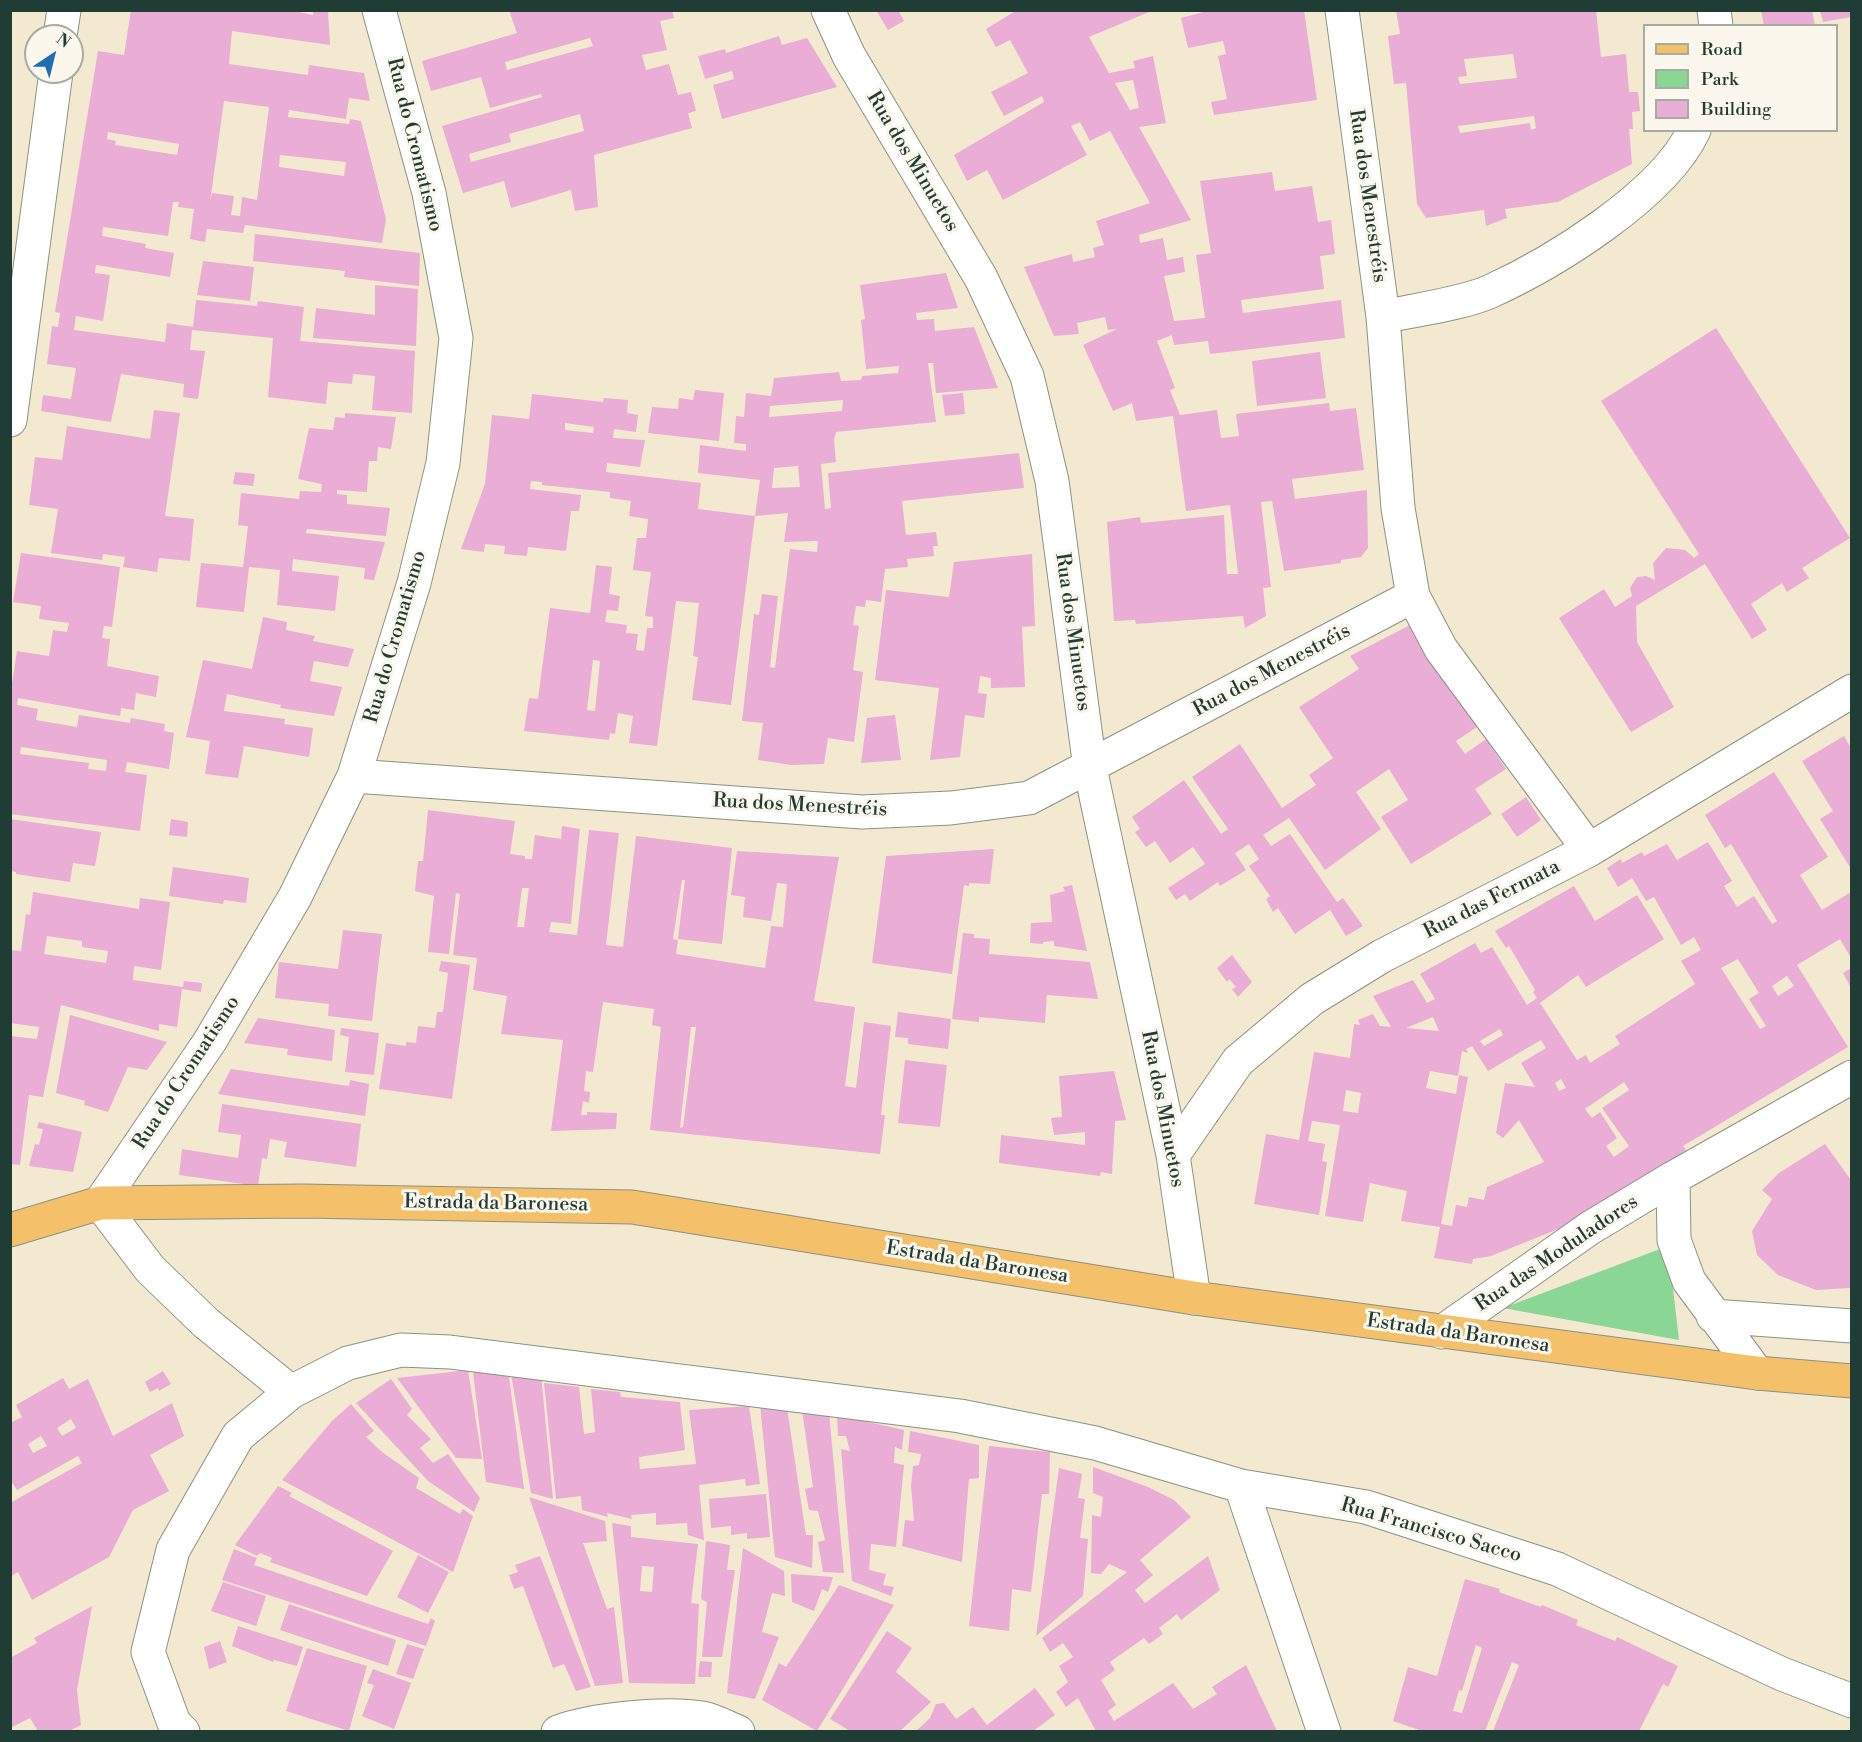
<!DOCTYPE html>
<meta charset="utf-8">
<style>
body{margin:0}
#map{position:relative;width:1862px;height:1742px;overflow:hidden;background:#f3e9d0;font-family:"Libre Bodoni",serif}
canvas{display:block}
.frame{position:absolute;inset:0;border:12px solid #1f3d34;pointer-events:none}
.legend{position:absolute;left:1643px;top:24px;width:195px;height:108px;box-sizing:border-box;background:#fbf7ec;border:2px solid #a3ada2;margin:0;padding:8px 10px;list-style:none;font-size:18px;color:#1f3d34}
.legend li{display:flex;align-items:center;gap:12px;height:30px}
.legend b{width:30px;border:2px solid #a3ada2}
.north{position:absolute;left:24px;top:24px;width:60px;height:60px;box-sizing:border-box;background:#fbf7ec;border:2px solid #a3ada2;border-radius:50%;rotate:35deg;font-size:16px;font-weight:700;line-height:24px;text-align:center;color:#1f3d34}
.north::after{content:'';display:block;margin:auto;width:21px;height:27px;background:#1f6fb2;clip-path:polygon(50% 0,100% 100%,50% 72%,0 100%)}
</style>
<div id="map">
<canvas width="1862" height="1742"></canvas>
<div class="frame"></div>
<ul class="legend">
<li><b style="height:8px;background:#f4c16a"></b>Road</li>
<li><b style="height:16px;background:#8ad694"></b>Park</li>
<li><b style="height:16px;background:#eaadd5"></b>Building</li>
</ul>
<div class="north">N</div>
</div>
<script>
const ctx = document.querySelector('canvas').getContext('2d');
ctx.lineJoin = 'round';
function paint(path, color) { ctx.fillStyle = color; ctx.fill(path, 'evenodd'); }
function trace(path, color, width, dash) { ctx.strokeStyle = color; ctx.lineWidth = width; ctx.lineCap = dash ? 'butt' : 'round'; ctx.setLineDash(dash || []); ctx.stroke(path); }
function drawText(font, color, halo, rows, align = 'center') {
  ctx.font = font + ' "Libre Bodoni",serif'; ctx.lineWidth = 6; ctx.setLineDash([]); ctx.textBaseline = 'middle'; ctx.strokeStyle = halo; ctx.fillStyle = color; for (const [text, x, y, turn = 0] of rows) {
    ctx.save(); ctx.translate(x, y); ctx.rotate((+turn || 0) * Math.PI / 180); ctx.textAlign = isNaN(turn) ? turn : align; if (halo) ctx.strokeText(text, 0, 0); ctx.fillText(text, 0, 0); ctx.restore();
  }
}
const green = new Path2D(`
 M1668,1246L1679,1340L1503,1308Z`);
const building = new Path2D(`
 M131,10H290L313,15V10H328L330,45L232,31L229,64L308,75L309,65L364,73L370,101L349,98L346,119L289,110L288,117L349,124L350,119L361,121L386,219L382,243L245,225L243,233L207,229L205,242L190,239L194,209L178,207L179,202H173L168,236L103,227L102,236L146,244L145,248L174,253L170,277L96,265L95,273L110,275L103,321L76,316L74,330L165,342L167,323L193,327L196,300L257,306L258,301L304,307L300,341L415,351L412,413L372,410L375,376L353,374L352,384L328,382L326,404L268,397L273,338L192,330L190,350L205,351L198,399L183,397L184,384L121,374L111,422L41,411L43,395L71,399L76,368L47,364L52,326L58,327L60,313L55,312L98,51L124,55ZM224,101L269,107L257,200L242,197L240,216L231,215L234,196L212,193L210,202ZM108,132L179,144L177,155L115,145L116,141L107,139ZM280,155L346,162L344,176L279,167Z
 M509,10H672L674,18L660,21L667,50L642,55L646,70L669,64L678,95L691,92L696,111L688,113L692,128L594,155L598,207L575,211L571,190L511,208L504,181L463,193L442,126L542,97L541,94L490,108L481,77L431,91L422,61L517,33ZM590,38L593,46L507,70L505,62ZM580,114L584,131L471,162L469,154L511,142L509,134Z
 M876,10H898L904,21L888,30Z
 M1017,10H1154L1089,37L1109,73L1135,68L1133,61L1153,56L1166,123L1139,127L1191,220L1139,235L1140,243L1163,238L1167,260L1183,257L1185,272L1164,276L1174,321L1205,318L1196,255L1211,253L1200,181L1272,172L1275,191L1312,186L1318,222L1331,220L1335,254L1320,256L1324,289L1241,300L1243,313L1341,300L1345,338L1210,354L1208,341L1174,345L1172,335L1157,341L1175,388L1170,390L1180,415L1217,410L1221,438L1239,436L1236,414L1329,403L1330,411L1356,408L1364,470L1292,479L1295,499L1367,490L1368,548L1361,557L1341,560V563L1284,571L1272,501L1261,502L1271,587L1263,588L1266,616L1245,628L1243,616L1136,624L1135,620L1114,621L1107,522L1140,517L1141,523L1224,515L1227,574H1238L1230,505L1186,511L1173,416L1136,421L1132,403L1113,411L1083,345L1117,329L1108,330L1105,317L1077,323L1079,334L1054,336L1024,267L1072,254L1073,262L1095,257L1093,248L1104,245L1096,221L1150,203L1110,131L1090,141L1080,122L1071,126L1087,155L1003,200L987,170L967,181L954,155L1044,102L1042,96L1004,116L991,92L1028,73L1010,40L996,47L986,29ZM1133,80L1139,108L1130,110L1115,83Z
 M1211,10H1304L1317,100L1214,115L1211,102L1227,99L1218,56L1226,54L1223,41L1188,48L1181,18Z
 M1396,10H1596L1601,57L1626,54L1629,92H1638L1640,111L1632,112L1633,129H1629L1632,164L1558,202L1505,209L1507,218L1486,226L1484,210L1426,218L1417,204L1406,83L1394,84L1388,36L1400,34ZM1513,54L1517,78L1460,84L1458,77L1467,76L1464,59ZM1534,116L1536,128L1531,130L1530,123L1460,133L1458,126Z
 M1761,10H1812L1815,26H1764Z
 M1820,10H1851V17L1823,22Z
 M779,36L782,45L807,38L837,87L722,119L713,85L734,79L732,71L705,79L698,56L725,49L726,53Z
 M255,234L420,253L419,286L344,277L345,271L253,261Z
 M203,261L254,267L250,301L197,295Z
 M946,273L958,308L916,313L917,320L934,319L935,331L974,327L998,388L936,393L933,363H928L936,422L836,432L834,440L836,462L821,464L825,509L831,508L828,473L1019,453L1024,488L902,501L906,535L936,532L938,546H933L934,556L907,559L908,567L885,569L881,602L866,600L865,607L856,606L853,625L859,626L853,670L863,672L854,742L828,738L824,764L791,765L758,760L763,723L742,721L754,614L759,615L762,594L778,596L770,667L775,668L790,549L817,552L818,541L784,542L788,513L755,516L760,480L698,473L700,445L746,451V444L734,443L736,416L744,417L746,393L771,396L774,378L839,372L841,381L861,380L862,376L898,373L899,366L866,369L861,320L865,319L860,285ZM843,400L842,411L769,417L770,406ZM798,466L800,487L772,488L774,468Z
 M375,285L418,289L416,346L313,338L316,308L375,315Z
 M1716,328L1850,538L1802,568L1809,578L1787,592L1782,583L1751,604L1767,630L1752,639L1705,564L1636,606L1637,642L1674,707L1631,732L1559,618L1604,589L1615,607L1632,596L1630,588L1637,577L1646,576L1655,580L1653,563L1666,548L1685,550L1694,558L1699,554L1601,401Z
 M1320,352L1326,398L1257,406L1252,361Z
 M695,390L724,393L719,441L648,433L652,407L678,409L679,398L693,400Z
 M963,393L965,414L945,416L942,395Z
 M532,394L603,402L604,398L628,400L627,413L638,415L636,432L614,429L613,438L645,440L640,467L607,463L606,472L701,483L698,509L755,516L731,705L692,700L698,657L693,656L699,603L676,601L657,746L629,743L633,716L618,713L615,734L610,733L609,740L524,731L529,698L538,699L550,608L590,613L596,565L612,567L609,594L620,596L618,611L607,610L605,622L627,625L626,633L638,634L636,650L644,651L647,628H653V617L645,616L651,572L633,570L637,538H646L648,519L629,516L631,501L610,498V492L542,485V482L531,481L530,489L581,495L579,511H571L566,551L528,547L527,556L504,554L505,546L485,544L484,552L461,549L485,484L492,415L529,419ZM565,423L594,427L593,433L565,430ZM593,660L600,661L595,711L587,710Z
 M154,410L180,413L165,516L194,519L190,561L159,558L157,572L123,567L125,557L103,554L102,560L51,553L58,509L29,505L35,457L62,460L67,426L150,439Z
 M345,413L396,417L391,449L378,447L377,461H369L367,492L337,490V494L347,495V504L390,508L386,536L307,529L306,533L385,542L374,580L364,579L365,568L293,559L292,571L339,576L335,611L277,605L280,570L249,567L244,612L196,607L201,563L243,567L248,526L238,525L241,493L299,499L300,491L321,492L322,484L298,479L309,428L333,430L335,417L345,418Z
 M235,472L255,474L253,486L233,484Z
 M21,553L120,567L112,627L104,626L102,638L110,639L107,666L159,676L156,697L136,693L134,710L121,708L120,716L18,698L17,705L38,709L36,720L77,727L79,715L130,723L131,718L165,724L164,731L174,733L169,769L127,762L125,772L147,775L140,831L10,814V696L17,651L49,656L53,630L67,632L69,623L39,619L41,606L13,602ZM21,747L107,760L106,771L88,769L89,763L20,754Z
 M1032,554L1035,626L1022,627L1025,687L991,688V678L980,676L978,693L987,694L984,718L965,715L960,757L930,760L939,688L875,680L886,590L949,597L954,562Z
 M263,617L287,622L286,630L315,636L313,641L354,649L348,667L314,661L310,681L342,687L334,716L280,708L281,705L227,694L224,711L285,719L284,724L313,728L309,757L244,746L238,778L205,774L210,741L186,737L203,660L252,669Z
 M1410,625L1477,727L1456,741L1465,754L1486,739L1506,769L1475,789L1492,814L1411,864L1381,817L1408,800L1389,769L1356,792L1381,829L1325,870L1289,818L1263,835L1271,846L1290,834L1337,902L1343,898L1363,926L1346,936L1330,910L1295,934L1278,908L1273,912L1266,899L1270,896L1249,866L1259,859L1249,844L1235,853L1246,870L1220,886L1218,882L1190,901L1185,894L1176,900L1168,888L1205,864L1193,847L1170,863L1155,841L1146,847L1135,832L1140,829L1132,817L1184,780L1221,834L1228,829L1192,777L1240,744L1282,808L1316,785L1309,775L1333,758L1299,707L1359,669L1350,656Z
 M895,715L901,760L861,763L867,718Z
 M1844,736L1851,748V869L1820,819L1833,811L1802,761Z
 M1774,772L1828,857L1800,875L1822,910L1851,892V958L1840,939L1797,965L1848,1047L1683,1146L1686,1150L1576,1222L1491,1256L1473,1259L1472,1264L1434,1258L1440,1227L1401,1221L1407,1191L1370,1183L1363,1222L1325,1216L1340,1125L1312,1121L1308,1141L1325,1144L1322,1161L1327,1162L1319,1215L1254,1204L1266,1134L1299,1140L1314,1052L1350,1058L1354,1024L1360,1025L1358,1020L1373,1014L1380,1026L1391,1027L1373,996L1413,980L1427,1003L1435,999L1420,974L1475,943L1481,953L1492,947L1527,1005L1537,998L1533,992L1535,990L1509,946L1506,948L1495,931L1574,886L1595,921L1637,895L1664,939L1586,987L1578,975L1540,1003L1577,1060L1586,1055L1590,1063L1620,1044L1615,1036L1695,984L1681,961L1701,950L1694,937L1681,945L1654,897L1646,901L1632,878L1618,887L1607,868L1621,859L1622,863L1642,852L1644,856L1667,844L1677,860L1708,842L1732,881L1724,886L1737,907L1754,896L1772,924L1777,921L1731,844L1725,848L1705,815ZM1738,959L1759,993L1749,999L1766,1026L1760,1029L1721,968ZM1787,976L1794,986L1778,996L1772,986ZM1433,1017L1439,1031L1406,1028ZM1500,1029L1503,1035L1484,1046L1480,1041ZM1541,1040L1546,1048L1521,1063L1535,1087L1505,1083L1496,1133L1503,1138L1519,1120L1544,1162L1487,1187L1484,1200L1469,1197L1467,1207L1456,1205L1452,1226L1441,1224L1468,1077L1459,1075L1456,1094L1426,1088L1430,1071L1458,1076L1462,1051L1468,1053L1466,1049L1472,1046L1488,1071ZM1561,1079L1566,1088L1559,1091L1555,1083ZM1624,1082L1629,1090L1602,1108L1629,1146L1614,1157L1606,1146L1617,1138L1600,1112L1592,1118L1585,1109ZM1346,1090L1361,1093L1358,1113L1343,1111Z
 M1526,797L1541,820L1517,837L1501,814Z
 M428,810L515,821L510,854L525,856V859H532L535,835L561,839L562,826L580,829L571,924L551,922L549,932L577,935L589,830L619,833L606,945L623,947L636,836L732,848L722,944L678,939L685,880H682L673,939L678,940L676,954L765,968L771,926L783,927L787,884L777,883L771,921L743,917L745,897L731,895L737,851L839,857L814,1001L855,1007L845,1086L856,1088L864,1022L891,1026L881,1115H885L880,1154L650,1130L661,1027L652,1025L654,1009L603,1002L593,1072L586,1071L584,1091L590,1092L589,1103L583,1101L581,1115H587V1112L617,1113L616,1129L551,1131L563,1040L501,1034L507,996L473,990L477,958L453,955L460,894L456,893L449,954L428,952L434,896L415,891L418,861H423ZM522,888H529L524,927H517ZM691,1027H696L683,1127L680,1128Z
 M10,819L101,832L95,866L73,863L70,882L16,874V872L10,871Z
 M171,819L188,822L187,837L169,835Z
 M994,849L990,884L969,883V886L964,885L952,974L872,963L886,856Z
 M173,867L249,878L246,903L224,900L223,904L169,896Z
 M1072,885L1087,951L1054,946V941L1043,942V944L1030,943L1031,923L1052,922L1050,895L1065,891L1063,887Z
 M33,892L139,909L140,898L170,902L161,970L134,966L133,980L183,987L184,981L202,983L201,992L182,989L177,1027L159,1024V1031L61,1005L43,1097L29,1095L20,1165L10,1164V1036L37,1039L39,1027L10,1023V950L21,951L26,914L30,915ZM47,936L82,941V947L108,951L106,963L44,954Z
 M343,930L382,934L372,1021L328,1016L329,1004L275,998L279,962L338,969Z
 M963,933L974,934V938L990,939L989,954L1090,962L1098,999L1047,995L1045,1023L979,1017V1022L952,1019Z
 M1232,955L1252,982L1238,997L1232,989L1236,987L1229,979L1227,982L1217,968Z
 M441,961L470,965L452,1099L379,1089L386,1043L406,1046V1042L416,1043L418,1026L435,1028L437,1012H443L448,973L439,971Z
 M1851,968V988L1843,973Z
 M898,1012L951,1019L948,1049L908,1044V1038L895,1037Z
 M70,1015L167,1042L147,1070L128,1067L108,1112L84,1105L85,1101L56,1093Z
 M258,1018L335,1030L332,1061L287,1055L288,1049L244,1043Z
 M341,1028L379,1033L374,1075L345,1072L349,1037L340,1035Z
 M905,1060L947,1065L940,1127L898,1123Z
 M231,1069L349,1086L350,1080L369,1084L365,1116L218,1094Z
 M1114,1071L1126,1120L1115,1121L1112,1174L1101,1172L1100,1176L999,1163L1001,1135L1085,1145V1132L1054,1135L1051,1118L1062,1117L1059,1076Z
 M222,1104L361,1124L356,1167L284,1157L287,1142L270,1139L267,1159L262,1158L258,1186L179,1175L182,1149L238,1158L241,1135L218,1132Z
 M39,1122L82,1132L73,1172L29,1166L35,1144L39,1145L43,1129L37,1128Z
 M1825,1144L1851,1180V1288L1816,1290L1778,1275L1757,1255L1752,1231L1772,1199L1762,1190L1779,1173Z
 M508,1369L524,1489L486,1482L473,1372Z
 M468,1370L482,1459L456,1458L397,1378Z
 M163,1371L171,1384L159,1391L158,1388L150,1392L145,1382Z
 M511,1374H541L553,1499L531,1493Z
 M63,1378L69,1389L88,1379L113,1436L172,1403L184,1436L150,1455L169,1491L133,1510L109,1557L32,1600L18,1572L10,1577V1503L82,1463L78,1456L17,1490L10,1479V1423L22,1417L16,1405ZM71,1419L76,1428L62,1436L57,1428ZM41,1436L47,1446L33,1453L28,1444Z
 M391,1379L412,1409L407,1415L431,1439L420,1448L433,1463L448,1454L480,1498L474,1512L428,1481L356,1403Z
 M544,1383L579,1387L584,1434L595,1432L591,1389L620,1392L621,1397L680,1402L685,1450L639,1457L640,1469L696,1464L689,1410L749,1406L760,1484L746,1486L745,1479L699,1485L704,1540L688,1535L687,1523L656,1525V1513L631,1515L632,1519L607,1513L608,1517L582,1510L581,1496L556,1499Z
 M351,1404L374,1431L366,1437L382,1452L419,1478L416,1488L460,1514L463,1509L473,1516L453,1572L282,1480L332,1421Z
 M760,1404L787,1408L806,1535H813L812,1568L775,1557Z
 M802,1410L829,1413L844,1573L823,1572L818,1542L825,1540L818,1511L809,1510L805,1489L813,1487Z
 M837,1415L904,1430L902,1450L895,1447L894,1463L904,1465L896,1547L871,1544L869,1570L886,1574L883,1585L894,1587L891,1596L852,1581L841,1449L850,1451L846,1436H838Z
 M910,1431L979,1445V1478L969,1479L962,1562L902,1546L905,1520L914,1521L911,1486L913,1466L919,1465L921,1454L908,1452Z
 M989,1446L1050,1452L1049,1494H1042L1031,1592L1012,1589L1009,1631L969,1626Z
 M1093,1467L1148,1487L1174,1500L1191,1517L1140,1560L1153,1575L1135,1590L1145,1603L1208,1556L1220,1590L1181,1620L1177,1614L1159,1628L1163,1634L1149,1644L1144,1638L1110,1662L1115,1670L1101,1680L1116,1705L1108,1711L1114,1721L1173,1683L1193,1709L1217,1694L1212,1687L1246,1665L1277,1731H1096L1078,1698L1066,1707L1056,1692L1068,1682L1059,1666L1073,1657L1063,1643L1050,1652L1042,1638L1127,1572L1109,1564L1101,1574L1091,1573L1092,1515L1101,1517L1103,1497L1093,1493Z
 M1059,1468L1082,1474L1078,1498L1085,1499L1080,1538L1088,1539L1083,1596L1036,1636Z
 M278,1486L292,1493L289,1496L393,1551L367,1596L270,1562L272,1558L260,1553L257,1556L235,1545Z
 M766,1494L770,1537L747,1539V1533L731,1535V1526L711,1528L709,1499Z
 M529,1497L605,1521L607,1541L583,1543L607,1609L614,1607L623,1683L595,1686Z
 M612,1523L631,1526V1537L698,1544L691,1603L699,1604L695,1684L629,1683ZM642,1566L654,1567L652,1592L640,1591Z
 M706,1541L730,1545L727,1570H735L722,1657H702L707,1602L701,1599Z
 M743,1548L784,1571L785,1596L772,1593L762,1632L779,1637L755,1699L727,1693Z
 M234,1549L257,1558L254,1565L428,1624L431,1618L435,1621L426,1646L222,1580Z
 M418,1555L449,1572L428,1613L397,1597Z
 M540,1556L591,1687L576,1691L564,1664L553,1668L523,1586L514,1589L509,1575L518,1572L515,1565Z
 M791,1574L833,1577L828,1592L822,1589L814,1611L792,1602Z
 M1465,1579L1500,1589L1499,1592L1541,1607L1542,1605L1578,1620L1576,1625L1615,1641L1617,1637L1678,1666L1668,1687L1663,1684L1639,1731H1493L1519,1665L1512,1662L1485,1731H1422L1393,1721L1408,1667L1437,1676ZM1476,1645L1482,1648L1462,1713L1453,1711L1459,1690L1462,1691Z
 M223,1582L266,1596L256,1626L211,1611Z
 M839,1585L894,1605L817,1731L762,1700L779,1663L786,1667Z
 M289,1604L396,1640L388,1666L280,1630Z
 M92,1606L77,1690L81,1725L69,1731H38L30,1718L10,1728V1658L37,1643L34,1638Z
 M238,1626L303,1647L297,1666L274,1660L273,1662L232,1646Z
 M887,1631L912,1648L896,1672L931,1702L900,1731H850L830,1719Z
 M220,1641L227,1662L209,1669L204,1647Z
 M407,1644L424,1649L413,1679L396,1674Z
 M307,1648L367,1666L349,1731L286,1711Z
 M700,1661L712,1662L711,1677H698Z
 M373,1669L411,1683L394,1729L362,1716L374,1685L367,1683Z
 M1035,1688L1055,1715L1033,1731H916L930,1718L936,1704L944,1703L956,1719L973,1707L987,1725Z`);
const minor = new Path2D(`
 M379,10L429,193L456,338L443,463L414,583L354,776L295,897L210,1041L100,1203L150,1269L206,1323L291,1392L348,1363L401,1350L450,1352L960,1416L1095,1443L1241,1486L1366,1507L1557,1569L1782,1674L1852,1701
 M828,10L849,56L981,278L1027,376L1052,481L1090,768L1173,1155L1194,1298
 M1342,10L1383,317L1398,508L1413,596L1441,649L1589,850
 M1714,10L1716,26
 M60,36L64,10
 M1383,317C1414,310 1461,304 1489,292C1553,263 1664,195 1694,130
 M10,420L56,72
 M354,776L862,812L951,808L1029,798L1413,596
 M1173,1155L1238,1061L1312,999L1382,956L1589,850L1852,691
 M1713,1316L1852,1326
 M1442,1332L1590,1228L1673,1178
 M1757,1373L1689,1281L1674,1240L1673,1178L1852,1077
 M1241,1486L1324,1732
 M183,1732L174,1723L148,1652L173,1550L238,1436L291,1392
 M558,1732C591,1719 667,1712 702,1718C714,1720 726,1727 738,1732`);
const major = new Path2D(`
 M10,1230L100,1203L302,1201L632,1207L1194,1298L1757,1373L1852,1381`);
const streetNames = [
 ["Rua do Cromatismo",414,145,76],
 ["Rua dos Minuetos",912,162,59],
 ["Rua dos Menestréis",1367,196,82],
 ["Rua dos Minuetos",1072,632,82],
 ["Rua do Cromatismo",396,637,-74],
 ["Rua dos Menestréis",1272,671,-28],
 ["Rua dos Menestréis",800,806,3],
 ["Rua das Fermata",1492,900,-27],
 ["Rua do Cromatismo",187,1073,-57],
 ["Rua dos Minuetos",1162,1109,79],
 ["Estrada da Baronesa",496,1204,1],
 ["Rua das Moduladores",1557,1254,-34],
 ["Estrada da Baronesa",977,1263,9],
 ["Estrada da Baronesa",1458,1334,8],
 ["Rua Francisco Sacco",1431,1531,16]
];
paint(green, '#8ad694');
paint(building, '#eaadd5');
trace(minor, '#899382', 35);
trace(major, '#899382', 35);
trace(minor, '#fff', 33);
trace(major, '#f4c16a', 33);
drawText('20px', '#1f3d34', '#fbf7ec', streetNames);
</script>
